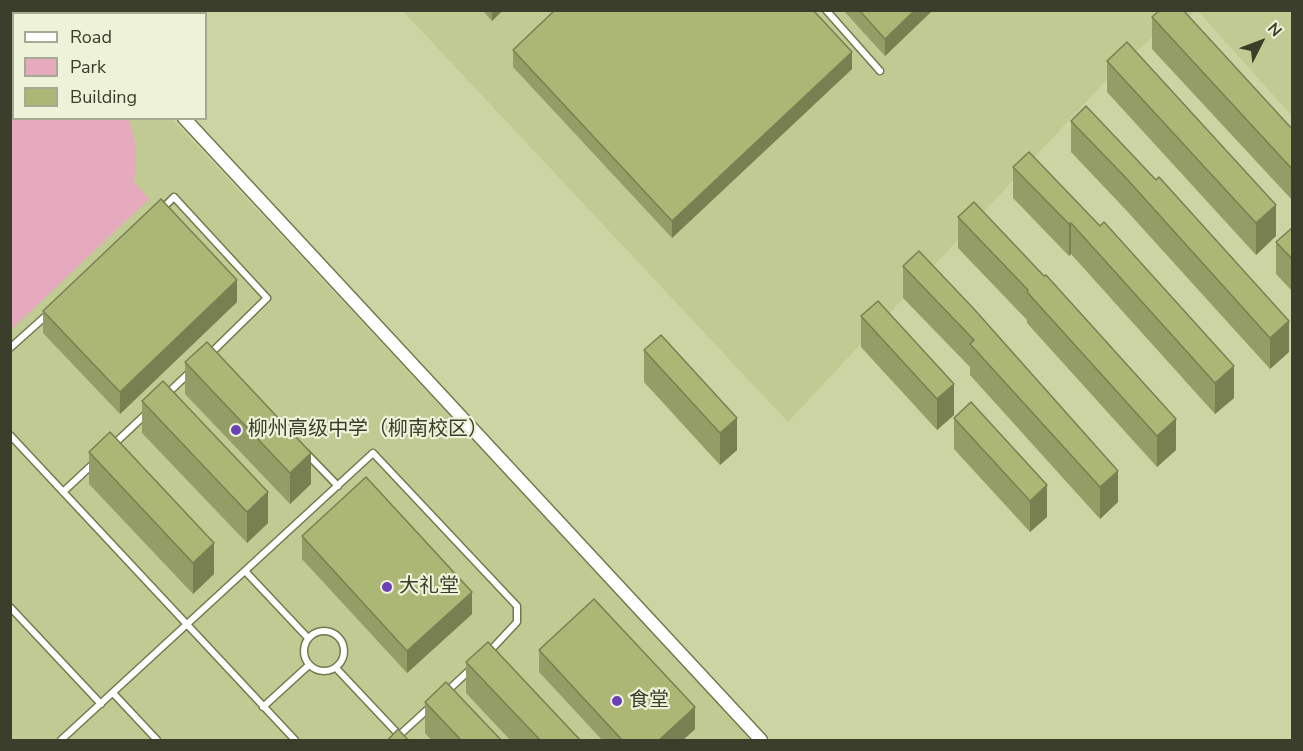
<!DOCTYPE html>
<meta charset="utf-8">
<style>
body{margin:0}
#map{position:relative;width:1303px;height:751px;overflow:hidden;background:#cbd4a2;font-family:"Nunito Sans",sans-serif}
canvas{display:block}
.frame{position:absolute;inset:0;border:12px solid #3b3e2a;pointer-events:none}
.legend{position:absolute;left:12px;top:12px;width:195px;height:108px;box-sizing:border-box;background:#edf2d9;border:2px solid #a6aa93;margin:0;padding:8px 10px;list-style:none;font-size:18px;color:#3b3e2a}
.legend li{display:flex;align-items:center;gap:12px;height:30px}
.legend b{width:30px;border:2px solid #a6aa93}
.north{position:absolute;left:1231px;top:12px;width:60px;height:60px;-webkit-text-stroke:4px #edf2d9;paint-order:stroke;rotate:48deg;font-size:16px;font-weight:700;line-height:24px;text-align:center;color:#3b3e2a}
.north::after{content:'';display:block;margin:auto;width:21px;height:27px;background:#3b3e2a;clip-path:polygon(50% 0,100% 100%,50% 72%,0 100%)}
</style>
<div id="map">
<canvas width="1303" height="751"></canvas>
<div class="frame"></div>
<ul class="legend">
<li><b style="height:8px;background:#fff"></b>Road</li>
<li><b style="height:16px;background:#e5aabe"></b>Park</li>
<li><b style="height:16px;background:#acb775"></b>Building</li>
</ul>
<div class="north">N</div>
</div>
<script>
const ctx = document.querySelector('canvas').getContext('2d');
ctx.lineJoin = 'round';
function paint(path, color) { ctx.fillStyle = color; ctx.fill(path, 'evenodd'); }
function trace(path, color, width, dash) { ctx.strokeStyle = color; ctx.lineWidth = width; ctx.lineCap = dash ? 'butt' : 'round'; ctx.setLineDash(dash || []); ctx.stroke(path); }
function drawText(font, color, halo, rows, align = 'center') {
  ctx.font = font + ' "Nunito Sans","Noto Sans SC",sans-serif'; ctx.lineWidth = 4.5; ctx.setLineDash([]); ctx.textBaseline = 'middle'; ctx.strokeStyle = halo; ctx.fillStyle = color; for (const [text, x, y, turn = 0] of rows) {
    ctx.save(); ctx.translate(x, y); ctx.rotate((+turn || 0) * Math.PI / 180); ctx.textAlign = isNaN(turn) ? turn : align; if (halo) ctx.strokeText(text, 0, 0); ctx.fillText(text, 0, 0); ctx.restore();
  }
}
const built = new Path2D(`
 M15,10L71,11L74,13L14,14V118L172,119L753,740H11L10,15Z
 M403,11H1196L1186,18L1179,13L1114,72L788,422Z
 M1198,11H1292V116Z`);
const green = new Path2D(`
 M11,24L14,27V118L128,119C137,138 137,160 134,182L149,199L11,330Z`);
const service = new Path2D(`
 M826,10L880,71
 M161,210L174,197L267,298L209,355
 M10,348L48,314
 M167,394L190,372
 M10,435L295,740
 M113,445L147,413
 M306,453L338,486
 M63,492L94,463
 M245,571L308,638
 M10,607L101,704
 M304 651a20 20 0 1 1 40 0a20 20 0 1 1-40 0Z
 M336,668L400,736
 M113,693L157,740
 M445,693L471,669
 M263,707L309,665
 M61,740L373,453L517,606V622L489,652
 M394,740L429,708`);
const minor = new Path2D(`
 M83,10L86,14
 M184,118L761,740`);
const wall = new Path2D(`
 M482,10H503L492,21Z
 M843,10H933L885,56Z
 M1152,17L1293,130V201L1152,49Z
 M513,50L852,69L672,238L513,67Z
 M1107,61L1276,236L1256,255L1107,92Z
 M1071,121L1289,321V352L1270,369L1126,210L1071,152Z
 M1029,152L1234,398L1215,414L1071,254L1069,256L1013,198V167Z
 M974,202L1176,450L1157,467L1027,323V320L958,248V217Z
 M1293,227V292L1276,274V242Z
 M919,251L1118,502L1100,519L970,375V367L903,298V266Z
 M237,302L120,414L43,333V311Z
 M861,316L954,415L937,430L861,347Z
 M644,350L737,450L720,465L644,382Z
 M185,362L311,484L290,504L185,394Z
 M142,401L268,523L247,543L142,433Z
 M954,418L1047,517L1030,532L954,449Z
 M89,452L214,574L193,594L89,484Z
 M302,536L472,614L407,673L302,559Z
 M539,650L695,729L682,741H603L539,672Z
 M466,662L581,741H511L466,693Z
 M425,702L502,741H432L425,733Z`);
const shadedWall = new Path2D(`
 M492,10H503L492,21Z
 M915,10H933L885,56V39Z
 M852,52V69L672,238V221Z
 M1276,205V236L1256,255V223Z
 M1071,223V254L1069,256V224Z
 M237,280V302L120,414V392Z
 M1289,321V352L1270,369V338Z
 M1234,366V398L1215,414V383Z
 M954,384V415L937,430V399Z
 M737,418V450L720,465V433Z
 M1176,419V450L1157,467V436Z
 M311,453V484L290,504V473Z
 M1118,471V502L1100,519V487Z
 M1047,485V517L1030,532V501Z
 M268,492V523L247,543V512Z
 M214,543V574L193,594V563Z
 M472,592V614L407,673V651Z
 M695,707V729L682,741H658Z`);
const building = new Path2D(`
 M555,10H813L852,52L672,221L513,50Z
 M859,10H915L885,39Z
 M1160,10H1183L1293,130V170L1152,17Z
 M1127,42L1276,205L1256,223L1107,61Z
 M1086,106L1156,180L1159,177L1289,321L1270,338L1126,178L1071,121Z
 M1029,152L1100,226L1104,222L1234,366L1215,383L1071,223L1069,224L1013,167Z
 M161,199L237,280L120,392L43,311Z
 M974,202L1044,276L1046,275L1176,419L1157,436L1027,292L1028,290L958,217Z
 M1293,227V260L1276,242Z
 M919,251L974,309L1118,471L1100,487L970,344L974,340L903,266Z
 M878,301L954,384L937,399L861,316Z
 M661,335L737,418L720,433L644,350Z
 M207,342L311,453L290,473L185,362Z
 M163,381L268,492L247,512L142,401Z
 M971,402L1047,485L1030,501L954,418Z
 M110,432L214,543L193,563L89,452Z
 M366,477L472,592L407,651L302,536Z
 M594,599L695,707L658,741H623L539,650Z
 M488,642L581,741H541L466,662Z
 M446,682L502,741H462L425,702Z
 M398,729L409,741H387Z`);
const markers = [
 [236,430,6,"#6d40b8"],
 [387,587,6,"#6d40b8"],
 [617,701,6,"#6d40b8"]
];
const poiNames = [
 ["柳州高级中学（柳南校区）",248,430],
 ["大礼堂",399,587],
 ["食堂",629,701]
];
paint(built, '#c0ca92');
paint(green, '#e5aabe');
trace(service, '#727a4c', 9);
trace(minor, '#727a4c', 15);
trace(service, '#fff', 6);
trace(minor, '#fff', 12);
paint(wall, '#949d65');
paint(shadedWall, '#788052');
paint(building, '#acb775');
trace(building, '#788052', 1.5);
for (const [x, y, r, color] of markers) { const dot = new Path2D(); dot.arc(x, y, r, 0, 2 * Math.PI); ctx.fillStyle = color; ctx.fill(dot); trace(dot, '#edf2d9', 2); }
drawText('20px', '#3b3e2a', '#edf2d9', poiNames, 'left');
</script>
